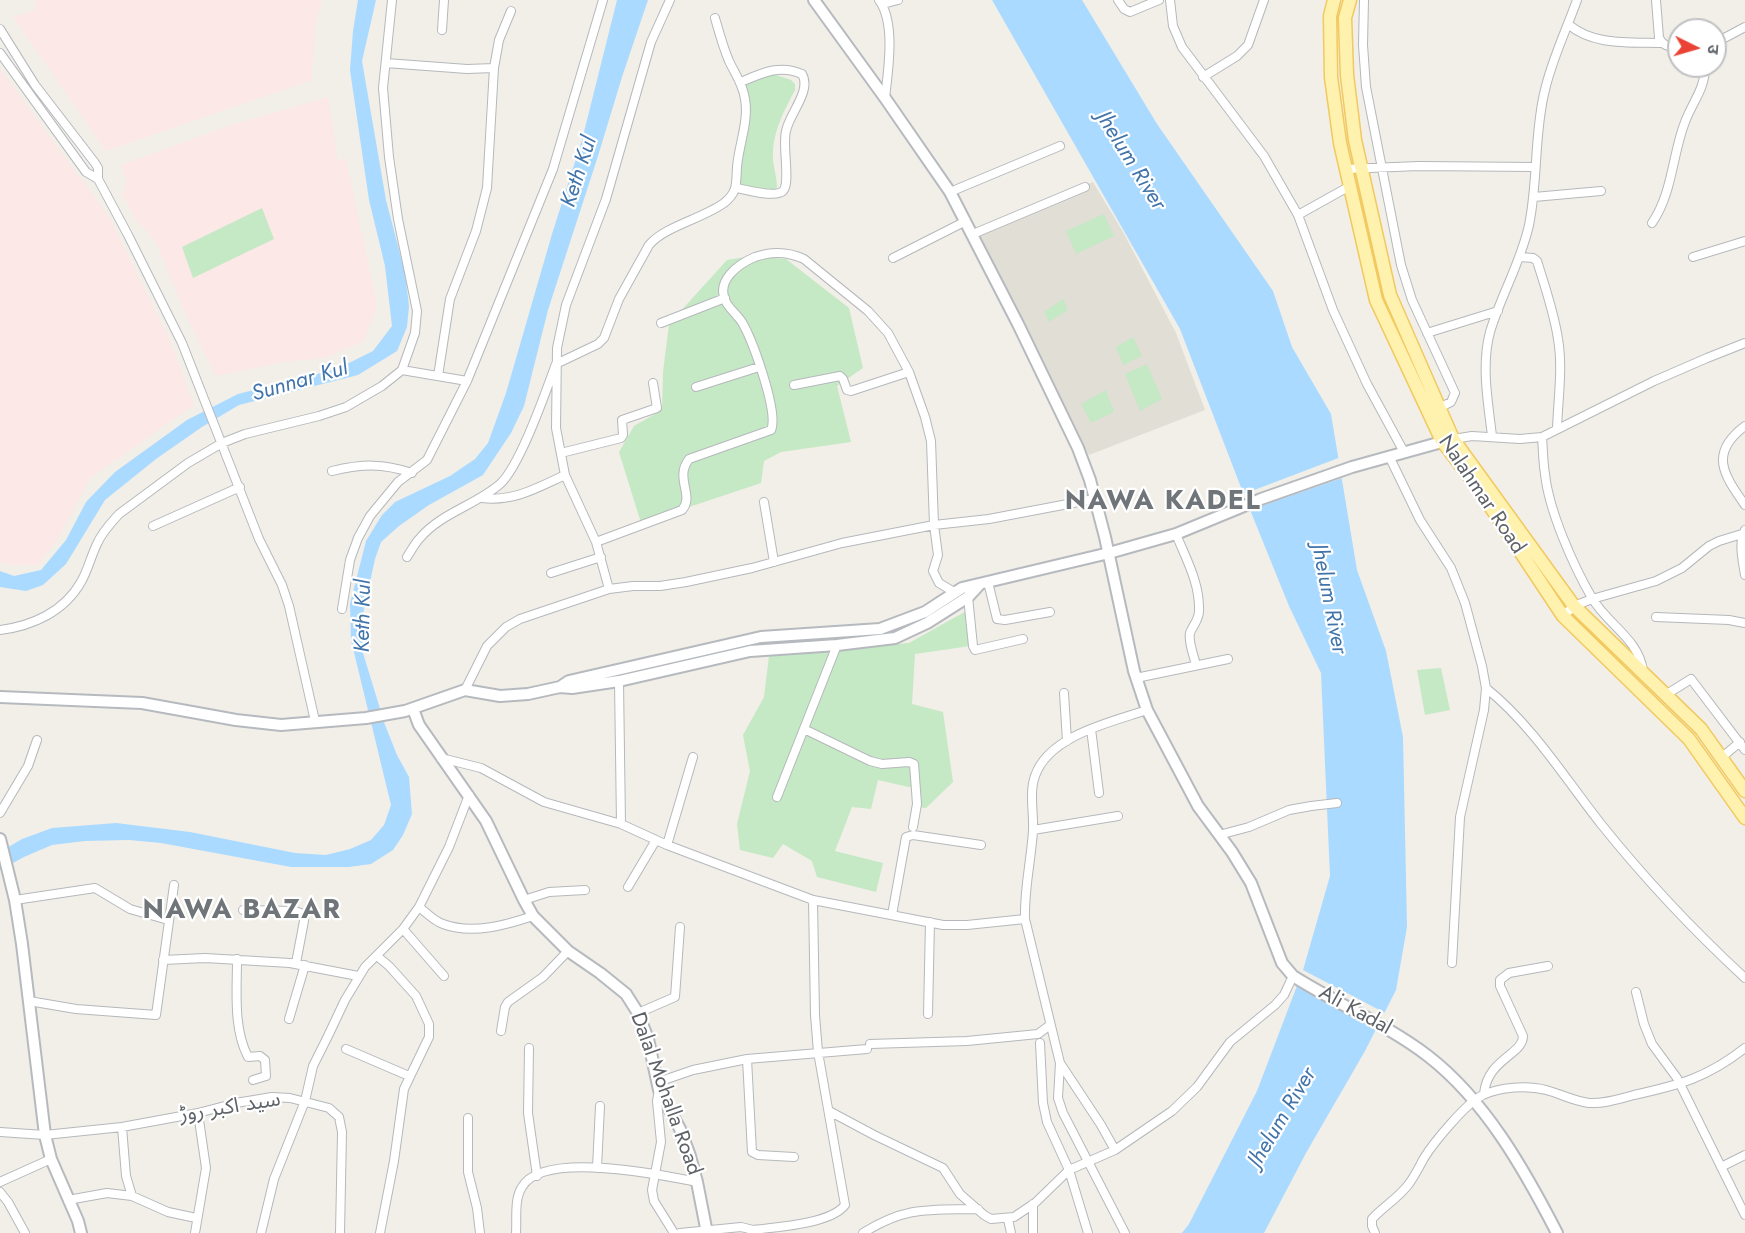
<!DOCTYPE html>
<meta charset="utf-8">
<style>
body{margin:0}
#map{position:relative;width:1745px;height:1233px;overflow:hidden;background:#f1efe8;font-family:Jost,"Noto Sans Devanagari",sans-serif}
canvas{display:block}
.north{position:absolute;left:1667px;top:18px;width:60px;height:60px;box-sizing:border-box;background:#fff;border:2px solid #bfc1c3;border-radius:50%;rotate:95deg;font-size:16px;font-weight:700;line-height:24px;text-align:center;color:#5f6368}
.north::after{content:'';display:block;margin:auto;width:21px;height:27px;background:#ea4335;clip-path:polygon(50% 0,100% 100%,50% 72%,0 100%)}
</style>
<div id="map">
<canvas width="1745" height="1233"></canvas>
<div class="north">उ</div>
</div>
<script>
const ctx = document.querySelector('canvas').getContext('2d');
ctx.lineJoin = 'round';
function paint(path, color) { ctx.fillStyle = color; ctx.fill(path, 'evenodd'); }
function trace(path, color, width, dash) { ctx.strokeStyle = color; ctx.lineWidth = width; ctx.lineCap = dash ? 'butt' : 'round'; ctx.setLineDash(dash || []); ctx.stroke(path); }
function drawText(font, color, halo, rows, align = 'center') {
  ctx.font = font + ' Jost,"Noto Sans Arabic",sans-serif'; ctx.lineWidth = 4.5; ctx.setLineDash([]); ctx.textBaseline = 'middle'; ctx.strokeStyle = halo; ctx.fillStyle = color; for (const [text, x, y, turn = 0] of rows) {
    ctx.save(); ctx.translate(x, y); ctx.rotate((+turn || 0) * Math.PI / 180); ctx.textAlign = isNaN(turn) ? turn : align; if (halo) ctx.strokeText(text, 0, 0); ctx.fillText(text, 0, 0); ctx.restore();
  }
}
const education = new Path2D(`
 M1093,182L1123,232L1176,333L1205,410L1089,455L1063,410L976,235Z`);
const medical = new Path2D(`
 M35,0H322L315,25L312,80L106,151L13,17L36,9Z
 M0,69L109,217L170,340L194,405L90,478L58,539L38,565H9L0,562Z
 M328,97L338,161L346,158L377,306L364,341L325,358L284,362L216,376L185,313L156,242L136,220L122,195L126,181L121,165L231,125Z`);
const green = new Path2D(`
 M773,74L791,80L795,84V90C783,113 772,133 773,159C774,169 777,178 777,188L768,191L738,187L739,166L747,123L744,82Z
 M262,208L274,239L193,278L182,247Z
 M1104,214L1114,236L1076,254L1066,231Z
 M751,256L786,259L849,308L863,368L837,386L851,442L781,452L764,461L761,483L641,523L619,452L634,426L662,410L663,372L669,324L727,260Z
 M1063,299L1068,310L1049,322L1044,312Z
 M1133,337L1142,356L1123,365L1116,347Z
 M1147,364L1162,399L1140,411L1125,374Z
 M1106,390L1114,412L1091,423L1081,404Z
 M970,609V646L915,654L912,704L943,712L953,782L926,808L915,807L913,788L878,780L871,809L852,807L835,851L883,863L876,892L817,877L812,861L783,844L773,858L740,850L737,824L750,771L743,735L764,697L769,656L909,643Z
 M1441,668L1450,710L1425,715L1417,670Z`);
const water = new Path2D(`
 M358,0H376L362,61L386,200L405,273L409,306L407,327L397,351L358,375L239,405L202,427L156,459L105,500L66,564L43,585L26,591L0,587V571L14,576L41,570L66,540L86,502L115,472L187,420L238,394L337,369L373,351L392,326L385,266L369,200L350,70L353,31Z
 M617,0H648L622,77L598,156L548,310L524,406L511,433L483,475L429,505L399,526L381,542L375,559L363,614V653L385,725L397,755L409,777L412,814L403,835L393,850L371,864L349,867H291L161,843L129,840L85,841L52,845L24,857L0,870V852L22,839L52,828L116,823L190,832L295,853L326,855L350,849L371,840L384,825L391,805L351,640L350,604L366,541L382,515L395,502L450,476L475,459L488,443L506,393L552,234L582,140Z
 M992,0H1082L1157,124L1273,291L1292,347L1331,414L1357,570L1386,651L1403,737L1407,927L1396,990L1365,1051L1306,1153L1264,1233H1182L1189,1224L1257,1091L1303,970L1330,876L1321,673L1289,606L1242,490L1180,329Z`);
const pier = new Path2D(`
 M1341,457L1345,477L1247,511L1241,495Z
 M1301,969L1387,1014L1380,1029L1295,985Z`);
const street = new Path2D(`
 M879,0C896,23 888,71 885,98
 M1118,0L1124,9L1130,12L1159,0
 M1170,0L1173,26L1182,47L1264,156L1298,215L1333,310L1367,384L1404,452
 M1364,0L1363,45L1366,87L1401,265L1412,300L1455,393L1451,402L1439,408
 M1656,0L1659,38C1663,46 1670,47 1679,48
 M883,4L898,0
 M1568,24C1593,46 1630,42 1662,43
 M0,29L35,85L95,163L98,168V179L128,235L182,343L259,539L282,585L289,606L315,721
 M442,30L444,0
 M1715,43L1745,27
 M0,53L86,172L98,179
 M386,63L467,69L494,68
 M1203,77L1237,56L1248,45L1264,0
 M1346,169L1419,166L1535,167
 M737,188C747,190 775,198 783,191C791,183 782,146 786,131C789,114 812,91 802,74C780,64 762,73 741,82
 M950,192L1060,146
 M1534,197L1601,191
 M1298,215L1350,186
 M1652,223C1673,192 1672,155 1685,122C1692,103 1706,87 1705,66
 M973,234L1085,187
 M1520,257L1533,258L1537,261C1545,287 1554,312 1558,339C1563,368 1558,399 1557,429
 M1693,257L1745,241
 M893,258L966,221
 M661,323L725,298
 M1427,333L1498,311
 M402,370L467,381
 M438,376L450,299L476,231L487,188L494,68L499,40L511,11
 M794,385L840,376L843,379L847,390L851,391L909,372
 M696,387L759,367
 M1745,426C1709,453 1723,474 1745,505
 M1492,436C1488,402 1481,365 1490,332C1501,295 1521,262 1529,225C1538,182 1534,137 1544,94C1551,61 1566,31 1577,0
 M1542,437C1543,449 1543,462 1545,474C1549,511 1573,565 1592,598C1607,624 1639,639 1643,671
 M1453,439L1472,436L1520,439L1542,437L1654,381L1707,358L1745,343
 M561,453L621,438L623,435L622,420L657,408L653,383
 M1389,456L1420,520L1451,568L1465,603L1482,666L1486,688L1484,710L1460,817L1452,963
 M332,471C362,464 382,463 412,473
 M482,498C513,502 537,488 565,475
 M764,502L774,562
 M153,526L240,487
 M1745,530C1738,542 1743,562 1745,575
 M1176,534C1186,559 1200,583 1199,611C1199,620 1193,625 1190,633C1188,642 1194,656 1196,665
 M596,542L682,510C695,496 674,478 689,459L771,430C779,413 753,342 743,324C739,316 730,310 726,302C715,281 738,264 755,257C772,251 787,251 804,259L868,311L888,333L909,372L925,417L931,441L934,525L938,555L933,571L939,583L954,592
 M407,557C411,551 415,543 420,538C441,513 476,505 500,484C520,466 546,391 556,364L598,344L604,338L619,299L649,245C665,226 702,219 724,203C738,192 736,183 737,167C739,144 749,121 745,99C743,84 735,74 729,61C723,47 719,32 715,18
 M551,573L601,557
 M988,582L997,619L1005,620L1050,612
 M609,589L596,542L565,475L556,428L557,348L566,305L606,199L651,42L670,0
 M968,597L973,646L975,650L1023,639
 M342,609L350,560L358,538L370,516L398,482L427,460L467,381L553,169L603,0
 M1563,616L1574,606L1592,599L1656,581L1682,568L1709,546L1719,541L1742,534
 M1656,617L1729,620L1745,623
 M0,630C32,626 64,612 81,582C88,570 91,556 97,544C102,532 111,523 119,514L188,463L222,443L245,434L319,416L346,407L382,386L402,370L415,333L417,311L398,219L389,157L383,88L392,0
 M1136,678L1228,659
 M619,681L621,824
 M1486,688C1533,726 1564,777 1601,824C1645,879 1693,930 1745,978
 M465,690L487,646L506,627L520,619L609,589L633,586H660L686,582L752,568L842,543L934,525L989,519L1094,499
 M1064,693L1067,741
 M1667,694L1691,679L1745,750
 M804,729L870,761L882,764L909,762L914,764L917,804L913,827
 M1091,729L1099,793
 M441,758L481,768L544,802L621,824L667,845L813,900L943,925H967L1025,919
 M1721,758L1740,742
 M777,797L837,645
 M0,813L28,766L37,740
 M1033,830L1118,816
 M1219,835L1249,827L1289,810L1311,806L1337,803
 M667,845L693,757
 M628,887L656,840
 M15,900L95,888L130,909L168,920
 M524,900L549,892L585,890
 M419,907C427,913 434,921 443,924C472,935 506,925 533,916
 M243,910L295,911L303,914L304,921L296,963
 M892,915L906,837L913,835L981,845
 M403,929L444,976
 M377,956L389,966L416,996L429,1024V1037L404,1089L394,1161L380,1233
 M237,959C237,991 233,1028 248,1057L260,1056L265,1060L266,1076L253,1080
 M163,960L205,958L290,963L358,976
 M1636,992L1644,1024L1652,1044L1677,1078L1745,1215
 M29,1001L76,1009L156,1015L174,885
 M638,1013L675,997L680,927
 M928,1014L930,922
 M289,1019L305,965
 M501,1031L505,1007L508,1002L543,977L568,951
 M1040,1043L1043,1103L1047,1122L1069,1170L1088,1233
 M870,1044L967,1041L1038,1034L1050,1025
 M529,1048L528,1113L537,1176
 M346,1049L409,1076
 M747,1059L752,1152L758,1155L794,1157
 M1060,1063L1058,1098L1063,1113L1125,1233
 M658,1082L693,1070L747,1059L867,1049
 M659,1090L657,1101L661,1142L652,1190L654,1201L674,1233
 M1484,1094C1487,1059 1523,1055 1523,1036L1500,986V980L1509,973L1548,966
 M829,1111L874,1135L943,1168L960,1194L984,1215L991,1219L1014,1217L1035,1203L1069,1170L1115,1150L1172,1111L1197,1087L1230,1042L1275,1005L1284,995L1293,976
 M468,1118V1172L477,1208L480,1233
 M122,1127L126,1176L132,1196L168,1212L196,1218
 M0,1132L45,1135L122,1127L198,1113L236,1103L272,1097L290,1098L329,1108L339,1117L342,1132L340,1233
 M1115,1150L1101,1125L1060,1063L1025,919C1024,889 1031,861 1033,831C1034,814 1029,792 1035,776C1049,735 1112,722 1147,710
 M1721,1167L1745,1155
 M597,1168L600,1106
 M0,1182L51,1159
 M0,1192L8,1202L25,1233
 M68,1200L107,1193L132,1196
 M1008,1219L1011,1233
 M753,1230C776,1227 831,1224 845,1205L818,1052L815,1015L813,900
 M195,1233L206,1168L198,1113
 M261,1233L274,1179L305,1101L313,1066L328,1036L345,1000L365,967L403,929L419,907L449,847L469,795
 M516,1233C517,1219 514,1199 522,1187C543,1150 662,1175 697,1182
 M680,1233L741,1227L753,1230L755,1233
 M863,1233C906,1206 929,1210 978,1209
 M1033,1233V1204
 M1375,1233L1372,1226V1219C1383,1207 1398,1198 1408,1185C1415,1176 1419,1167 1424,1158C1434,1142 1467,1102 1483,1095C1500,1087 1527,1085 1546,1090C1561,1094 1573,1101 1589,1103C1604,1104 1619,1099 1634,1095C1679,1085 1707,1078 1745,1048`);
const secondary = new Path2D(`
 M814,0L885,98L950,192L1018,324L1078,448L1090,480L1105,537L1134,671L1147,710L1198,806L1232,852L1251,883L1282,963L1293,976C1337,1004 1386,1024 1428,1056C1485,1100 1524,1169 1557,1233
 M560,687L569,681L761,637L880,629L925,612L962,588L1109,553L1176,534L1261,499L1352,467L1449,440
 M0,697L142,703L236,720L281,725L366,718L405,711L465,690L500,696L528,694L560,687L572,688L619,681L750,651L837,645L895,638L927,623L968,597L979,585
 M413,709L419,725L486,821L524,900L533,916L568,951L600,973L626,994L638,1013L648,1039L659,1090L680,1129L690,1156L697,1182L707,1233
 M0,839L15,900L22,944L45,1135L51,1159L78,1221L81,1233`);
const primary = new Path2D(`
 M1334,0L1330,16L1331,77L1340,143L1376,300L1442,441L1478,488L1563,616L1689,739L1745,818
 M1350,0L1345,18L1347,75L1355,140L1390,295L1453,439L1574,606L1701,729L1745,791`);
const streetNames = [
 ["Nalahmar Road",1481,495,56],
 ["Ali Kadal",1355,1011,29],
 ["Dalal Mohalla Road",665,1094,70],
 ["سید اکبر روڑ",230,1108,-9]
];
const waterNames = [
 ["Jhelum River",1130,161,58],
 ["Keth Kul",580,172,-72],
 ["Sunnar Kul",300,382,-16],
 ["Jhelum River",1328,599,79],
 ["Keth Kul",364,616,-89],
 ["Jhelum River",1283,1118,-59]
];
const districtNames = [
 ["NAWA KADEL",1163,502],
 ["NAWA BAZAR",242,911]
];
paint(education, '#e1ded6');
paint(medical, '#fce8e6');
paint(green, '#c5e8c5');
paint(water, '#aadaff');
paint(pier, '#f1efe8');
trace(street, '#b5b8bc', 10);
trace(secondary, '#b6babf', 14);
trace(primary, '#f2c960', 15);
trace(street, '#fff', 8);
trace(secondary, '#fff', 10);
trace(primary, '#fff2af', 12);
drawText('21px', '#5f6368', '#fff', streetNames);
drawText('italic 22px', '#4174aa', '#fff', waterNames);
ctx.letterSpacing = '1.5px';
drawText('bold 27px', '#70757a', '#fff', districtNames);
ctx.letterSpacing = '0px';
</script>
